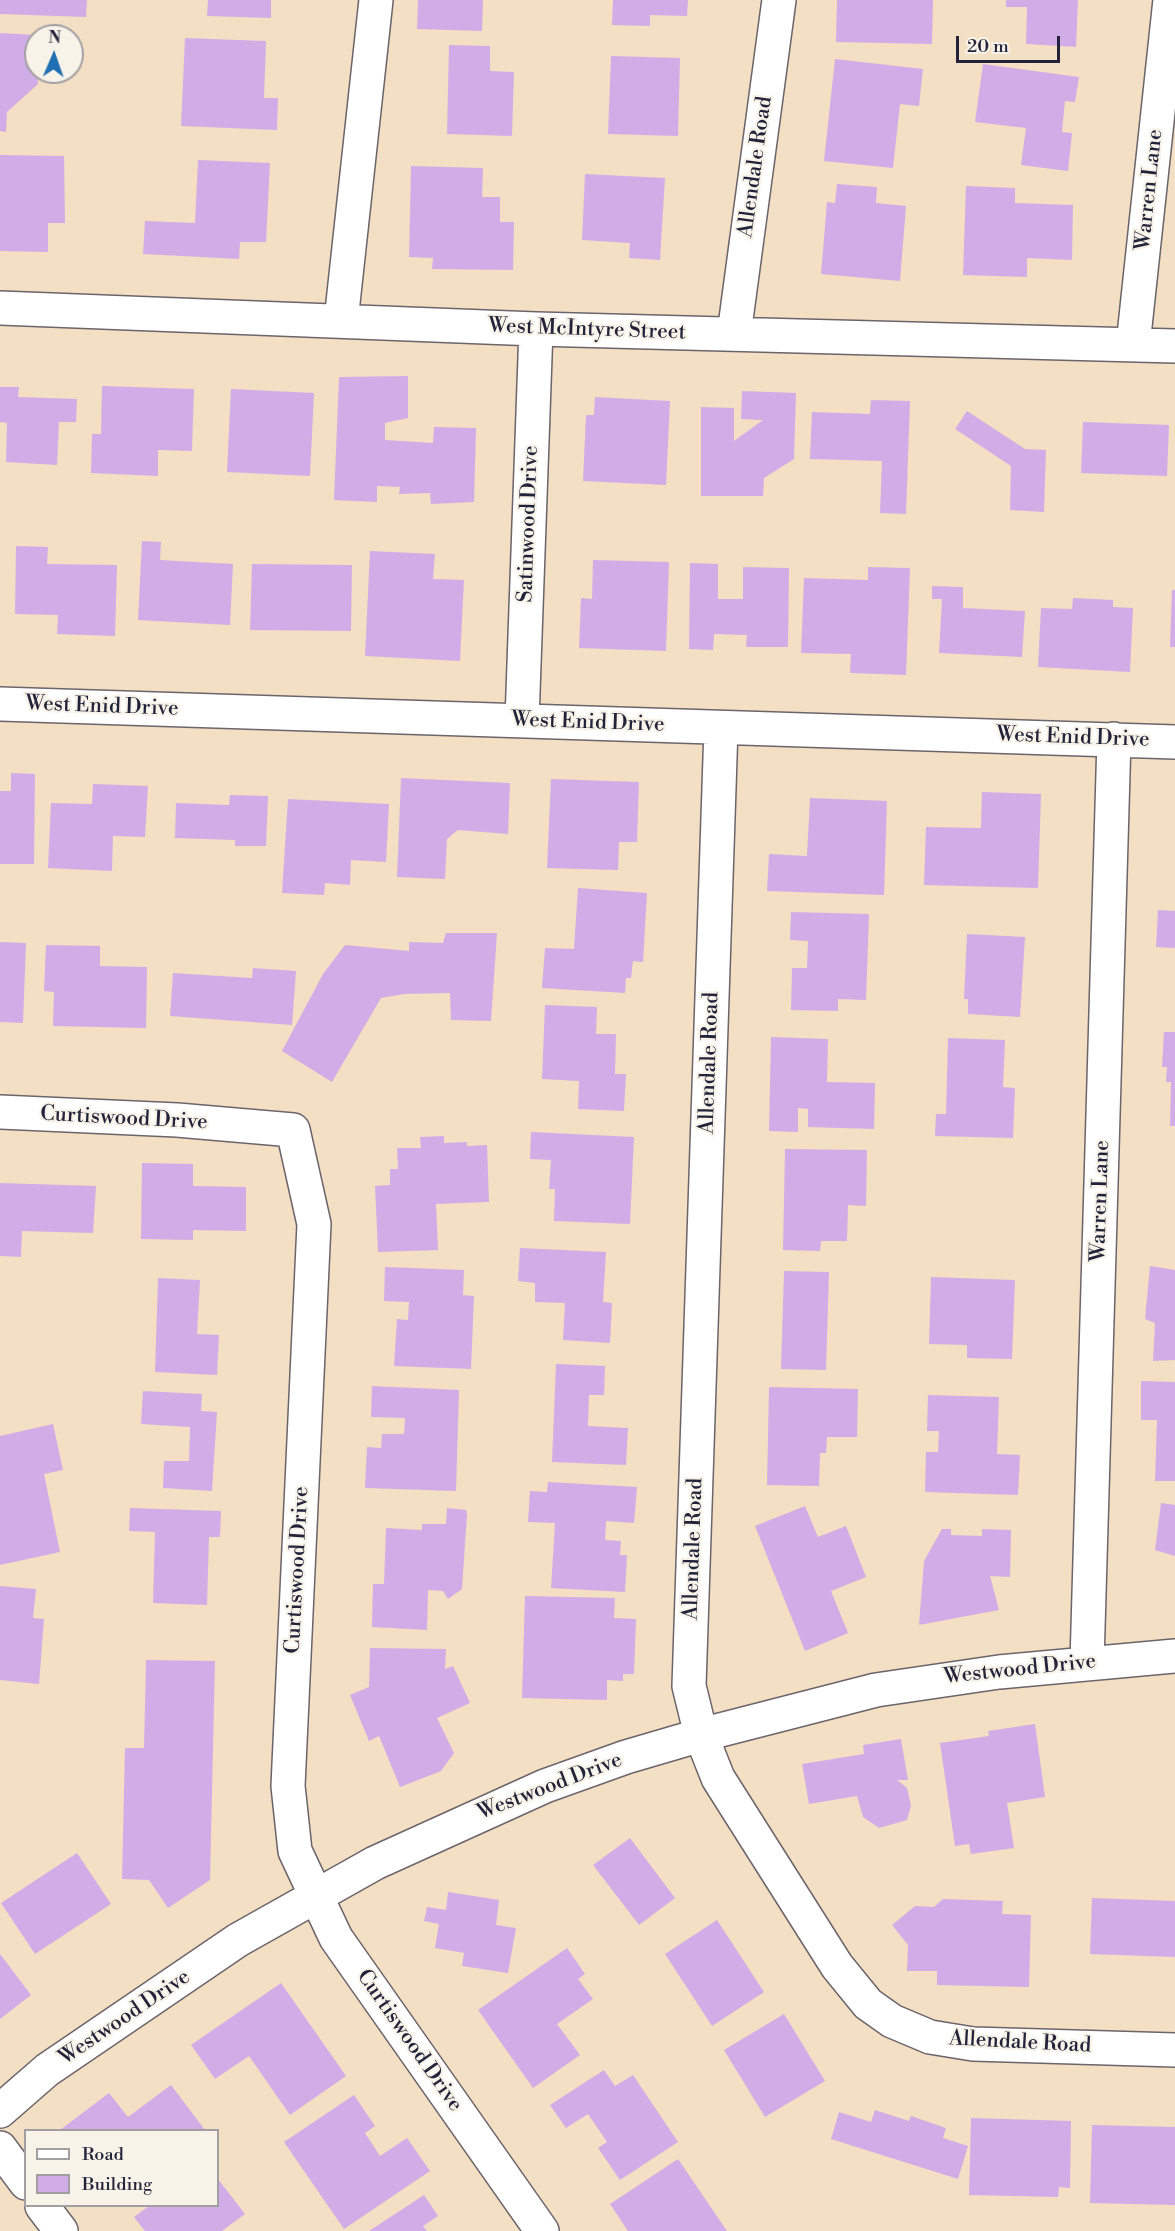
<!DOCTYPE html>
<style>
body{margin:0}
#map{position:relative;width:1175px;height:2231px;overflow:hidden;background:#f3dfc3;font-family:"Libre Bodoni",serif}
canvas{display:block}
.legend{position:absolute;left:24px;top:2129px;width:195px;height:78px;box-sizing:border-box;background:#f7f3e8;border:2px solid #a29fa3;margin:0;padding:8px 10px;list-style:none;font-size:18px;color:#22223b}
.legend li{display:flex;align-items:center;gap:12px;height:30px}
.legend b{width:30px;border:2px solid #a29fa3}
.north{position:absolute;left:24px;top:24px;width:60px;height:60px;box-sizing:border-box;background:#f7f3e8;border:2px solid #a29fa3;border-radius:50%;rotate:2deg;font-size:16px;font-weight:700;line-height:24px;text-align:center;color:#22223b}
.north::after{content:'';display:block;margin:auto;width:21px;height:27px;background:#1f6fb2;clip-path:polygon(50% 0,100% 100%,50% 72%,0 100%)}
.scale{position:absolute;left:956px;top:36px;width:104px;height:27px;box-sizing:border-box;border:3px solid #22223b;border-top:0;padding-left:8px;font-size:18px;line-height:21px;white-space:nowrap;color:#22223b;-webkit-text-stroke:4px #f7f3e8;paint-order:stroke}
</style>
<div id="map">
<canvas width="1175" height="2231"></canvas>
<ul class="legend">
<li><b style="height:8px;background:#fff"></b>Road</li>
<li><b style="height:16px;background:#d1ade7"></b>Building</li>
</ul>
<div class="north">N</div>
<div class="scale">20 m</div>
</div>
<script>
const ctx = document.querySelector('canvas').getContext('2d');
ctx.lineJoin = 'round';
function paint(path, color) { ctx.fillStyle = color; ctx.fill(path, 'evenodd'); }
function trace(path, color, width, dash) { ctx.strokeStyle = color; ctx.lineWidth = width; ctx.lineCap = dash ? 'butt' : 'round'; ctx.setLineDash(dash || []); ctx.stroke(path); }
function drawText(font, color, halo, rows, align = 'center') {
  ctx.font = font + ' "Libre Bodoni",serif'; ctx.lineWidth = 4.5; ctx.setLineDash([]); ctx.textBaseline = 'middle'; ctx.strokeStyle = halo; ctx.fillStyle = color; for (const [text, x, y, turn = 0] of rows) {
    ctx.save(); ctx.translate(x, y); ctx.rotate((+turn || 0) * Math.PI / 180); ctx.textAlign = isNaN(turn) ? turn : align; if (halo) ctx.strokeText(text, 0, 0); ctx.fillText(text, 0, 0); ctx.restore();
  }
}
const building = new Path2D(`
 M0,0H87L86,17L0,14Z
 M208,0H271V18L207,16Z
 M418,0H483L482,31L417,29Z
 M613,0H688L687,16L650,15V26L612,25Z
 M837,0H933L932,44L836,42Z
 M1006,0H1078L1076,47L1026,44L1027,7H1006Z
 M0,33L36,35L38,84L7,112L6,132L0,131Z
 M185,38L266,41L264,98H278L277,130L181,126Z
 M449,45L490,46V71L514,72L512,136L447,134Z
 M611,56L680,58L678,136L608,134Z
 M835,59L923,69L919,106L900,104L893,168L824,161Z
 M983,64L1079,77L1075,102L1065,101L1062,132L1072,133L1068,171L1021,165L1026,128L975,122Z
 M0,155L64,156L65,223H48V252L0,251Z
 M198,160L270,163L266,242H240L239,259L143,254L145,221L195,223Z
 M411,166L483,168L482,197H500V222H514L513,270L432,269L433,258L409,257Z
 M585,174L665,178L660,260L629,258L630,243L582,240Z
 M837,184L877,187L876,203L906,206L900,281L821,274L827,202L835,203Z
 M966,186L1015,188V203L1073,205L1072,260L1027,258V277L963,275Z
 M408,376V418L385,423V440L433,443L434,427L476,428L474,502L431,504L430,493L399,494L400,487L377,486V502L334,500L339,377Z
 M102,386L194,389L192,451L158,450V476L91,473L92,434H101Z
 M0,387H19L18,397L77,399L76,422H59L57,465L6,462L7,423L0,422Z
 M231,389L314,393L310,476L227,472Z
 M742,391L796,393L794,459L764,478L763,496H701V407L734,408V441L763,420L741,419Z
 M595,397L670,401L666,485L583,481L586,415H594Z
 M871,400L910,401L906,514L880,513L882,461L810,459L812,412L870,414Z
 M967,411L1025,449L1046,450L1044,512L1010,510L1011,466L955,429Z
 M1083,422L1169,425L1167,476L1081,473Z
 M142,541L161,542L160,560L233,564L230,625L138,620Z
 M16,546L48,547L47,564L117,565L115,636L57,634L58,615L15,614Z
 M370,551L435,554L433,579L464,580L460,661L365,656Z
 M593,560L669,562L666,651L579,648L581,598L592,599Z
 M690,563L718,564V599H743V567L789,568L788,647H746L747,635L714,634L713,650L689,649Z
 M252,564L352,565L351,631L250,630Z
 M868,567L910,568L906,675L850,673L851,654L801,653L804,578L868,580Z
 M932,586L963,587V608L1025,611L1022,657L939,653L942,599H932Z
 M1172,590H1175V647H1170Z
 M1073,598L1113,600V607L1133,608L1130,672L1038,667L1041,608L1072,609Z
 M11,773L35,774L34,864H0V791H11Z
 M401,778L510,783L508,834L458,830L447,839L445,879L397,877Z
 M551,779L639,782L637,842H619L618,870L547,868Z
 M93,784L148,786L145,837L113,836L112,871L48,868L51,803L92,804Z
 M982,792L1041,794L1038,888L924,885L926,827L981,828Z
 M230,795L268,796L266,846H235V840L175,838L176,803L229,805Z
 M810,798L887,801L884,895L767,891L769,854L807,856Z
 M288,799L389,804L386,862L351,860L350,885L325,883L324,895L282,893Z
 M578,888L647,893L643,962L633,961L631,978H626L625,993L542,988L545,948L574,949Z
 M1158,910L1175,911V948L1156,947Z
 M791,912L869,914L866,1000L838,999V1011L791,1010L792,968H807L808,941L790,940Z
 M446,933H497L491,1021L451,1020L450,993L404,994L381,998L332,1082L282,1051L323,974L345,945L409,951V942L443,943Z
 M967,934L1025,937L1020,1017L968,1014V999H964Z
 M0,942L26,943L23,1023L0,1022Z
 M46,945L100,946V966L147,967L146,1028L53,1026L54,992L44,991Z
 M253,968L296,971L292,1025L170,1016L173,973L252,978Z
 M545,1005L597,1007L596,1034H616L615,1074H626L624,1111L578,1109L579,1081L542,1079Z
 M1164,1032H1175V1126H1170L1171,1082H1166L1167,1067H1162Z
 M771,1037L828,1039L827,1082L875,1083L874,1129L808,1127V1109L798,1108V1132L769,1131Z
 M948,1038L1005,1040L1003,1087L1015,1088L1013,1138L935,1136L936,1114H946Z
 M531,1132L634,1137L630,1224L554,1221L555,1189H549L551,1160L530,1159Z
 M444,1136V1143L467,1142V1146L487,1145L489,1202L436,1204L438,1250L378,1252L375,1186L390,1185V1169H398L397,1148H421L420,1137Z
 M785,1149L867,1150L866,1206L848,1205L847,1241H821L820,1251L783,1250Z
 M142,1163L193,1164V1186L246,1187V1231L193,1230V1240L141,1239Z
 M0,1183L96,1186L93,1233L22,1231L21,1257L0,1256Z
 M520,1248L606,1252L603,1302L612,1303L610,1343L563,1340L565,1303L535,1302V1283L518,1281Z
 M1150,1266L1175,1270V1360L1153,1361L1155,1323L1145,1319Z
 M385,1267L464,1270L463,1295L474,1296L471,1369L394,1366L397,1319L408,1320L409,1302L384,1301Z
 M784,1271L829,1272L826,1370L781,1369Z
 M931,1277L1015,1280L1012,1359L967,1358V1345L929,1344Z
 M158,1278L200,1280L197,1334L219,1335L217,1375L155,1372Z
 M556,1364L605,1366L604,1395H589L588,1426L628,1428L626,1465L552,1462Z
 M1141,1381L1175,1382V1481H1155L1157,1420H1141Z
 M372,1386L459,1390L456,1491L365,1488L367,1447L381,1448L382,1434H404L405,1418L371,1417Z
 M769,1387L858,1389L857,1437H827L826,1453H820L819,1486L767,1485Z
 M143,1391L202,1394L201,1411L217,1412L212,1491L163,1488L164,1461H189L190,1427L141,1424Z
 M928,1395L999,1397L997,1454L1020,1455L1018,1495L925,1492L926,1452H938L939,1431H927Z
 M53,1424L63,1470L44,1474L60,1552L0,1565V1436Z
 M548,1482L637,1487L634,1523L606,1521L605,1540L621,1541L620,1555H627L625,1592L551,1588L555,1523L528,1522L530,1491L547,1492Z
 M1161,1503L1175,1505V1556L1155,1550Z
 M805,1506L818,1537L846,1526L866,1577L831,1591L848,1633L805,1651L755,1526Z
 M130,1508L221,1511L220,1537H209L207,1605L153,1603L155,1532L129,1531Z
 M447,1508L466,1510L467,1514L462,1589L448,1599L443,1591L428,1590L427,1630L372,1627L373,1584H384L386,1528L422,1530V1524H446Z
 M942,1529H951V1535L982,1536V1529L1011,1530L1010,1577L990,1576L999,1610L919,1625L924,1561Z
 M0,1586L36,1589L33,1618L44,1619L39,1684L0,1680Z
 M525,1596L615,1598L614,1618L636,1619L634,1674H623V1681L607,1680V1700L522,1698Z
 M370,1648L446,1649L445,1669L453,1666L470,1703L437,1718L454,1753L441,1771L400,1787L379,1736L369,1741L350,1695L369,1687Z
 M146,1660L215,1661L210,1880L168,1908L149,1880L122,1879L125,1748H144Z
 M1035,1724L1045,1797L1007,1803L1014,1848L971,1854L969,1844L955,1846L940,1743L989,1736L988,1731Z
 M901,1739L908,1780H897L907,1788L911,1806L907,1820L879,1828L863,1817L857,1796L809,1804L802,1764L864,1754L863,1745Z
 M630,1838L675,1898L639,1925L593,1865Z
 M77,1853L111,1904L35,1954L1,1903Z
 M448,1892L499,1900L496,1925L516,1928L508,1973L462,1966L464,1953L435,1948L439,1924L424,1921L427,1907L446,1910Z
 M1092,1898L1175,1901V1957L1090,1954Z
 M943,1899L1003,1901L1002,1914L1031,1915L1029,1987L937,1985V1971H907L908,1945L892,1925L915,1906L934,1907Z
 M717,1920L764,1992L712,2026L665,1954Z
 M567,1948L585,1974L578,1979L593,1999L557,2024L580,2055L533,2088L478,2010Z
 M0,1954L31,1995L0,2019Z
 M281,1983L346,2076L290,2115L249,2056L215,2079L191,2045Z
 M784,2014L825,2081L765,2117L724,2050Z
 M604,2070L615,2086L633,2075L678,2142L620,2180L598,2148L607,2142L588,2114L566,2128L550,2105Z
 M171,2085L205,2130H60L109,2093L128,2117Z
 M354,2095L375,2126L365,2133L380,2156L407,2138L430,2171L344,2229L284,2142Z
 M875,2110L909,2121L911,2116L946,2128L943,2138L968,2146L958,2179L831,2139L839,2112L871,2122Z
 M971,2118L1071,2121L1070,2188L1059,2187L1058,2197L969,2195Z
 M1092,2125L1175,2127V2205L1090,2203Z
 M678,2159L727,2231H628L610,2204Z
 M218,2179L245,2214L222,2231H145L134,2217L149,2206H218Z
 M424,2195L438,2216L423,2226L427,2231H369Z`);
const minor = new Path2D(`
 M0,308L536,329L1175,346
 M341,321L376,0
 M734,334L779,0
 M1133,345L1170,0
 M0,704L1175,742
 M522,720L536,329
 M721,728L689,1686L701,1735L718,1778L837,1966L868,2004L892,2021L930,2037L973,2044L1175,2050
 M0,1112L177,1120L293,1130L314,1224L288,1786L295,1851L336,1938L542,2231
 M1087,1662L1114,739
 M0,2111L47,2070L238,1940L375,1863L545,1786L626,1757L701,1735L876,1690L999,1672L1175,1656
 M0,2148L26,2183
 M42,2206L61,2231`);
const streetNames = [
 ["Allendale Road",756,167,-82],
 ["Warren Lane",1150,190,-84],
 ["West McIntyre Street",587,330,2],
 ["Satinwood Drive",529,524,-88],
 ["West Enid Drive",102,707,2],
 ["West Enid Drive",588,723,2],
 ["West Enid Drive",1073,738,2],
 ["Allendale Road",710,1063,-88],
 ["Curtiswood Drive",124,1119,3],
 ["Warren Lane",1101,1201,-88],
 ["Allendale Road",694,1549,-88],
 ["Curtiswood Drive",298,1570,-87],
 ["Westwood Drive",1020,1670,-6],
 ["Westwood Drive",550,1787,-21],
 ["Westwood Drive",125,2018,-34],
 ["Curtiswood Drive",409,2041,55],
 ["Allendale Road",1020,2043,3]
];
paint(building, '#d1ade7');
trace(minor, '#6b646b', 36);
trace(minor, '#fff', 33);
drawText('21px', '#22223b', '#f7f3e8', streetNames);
</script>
